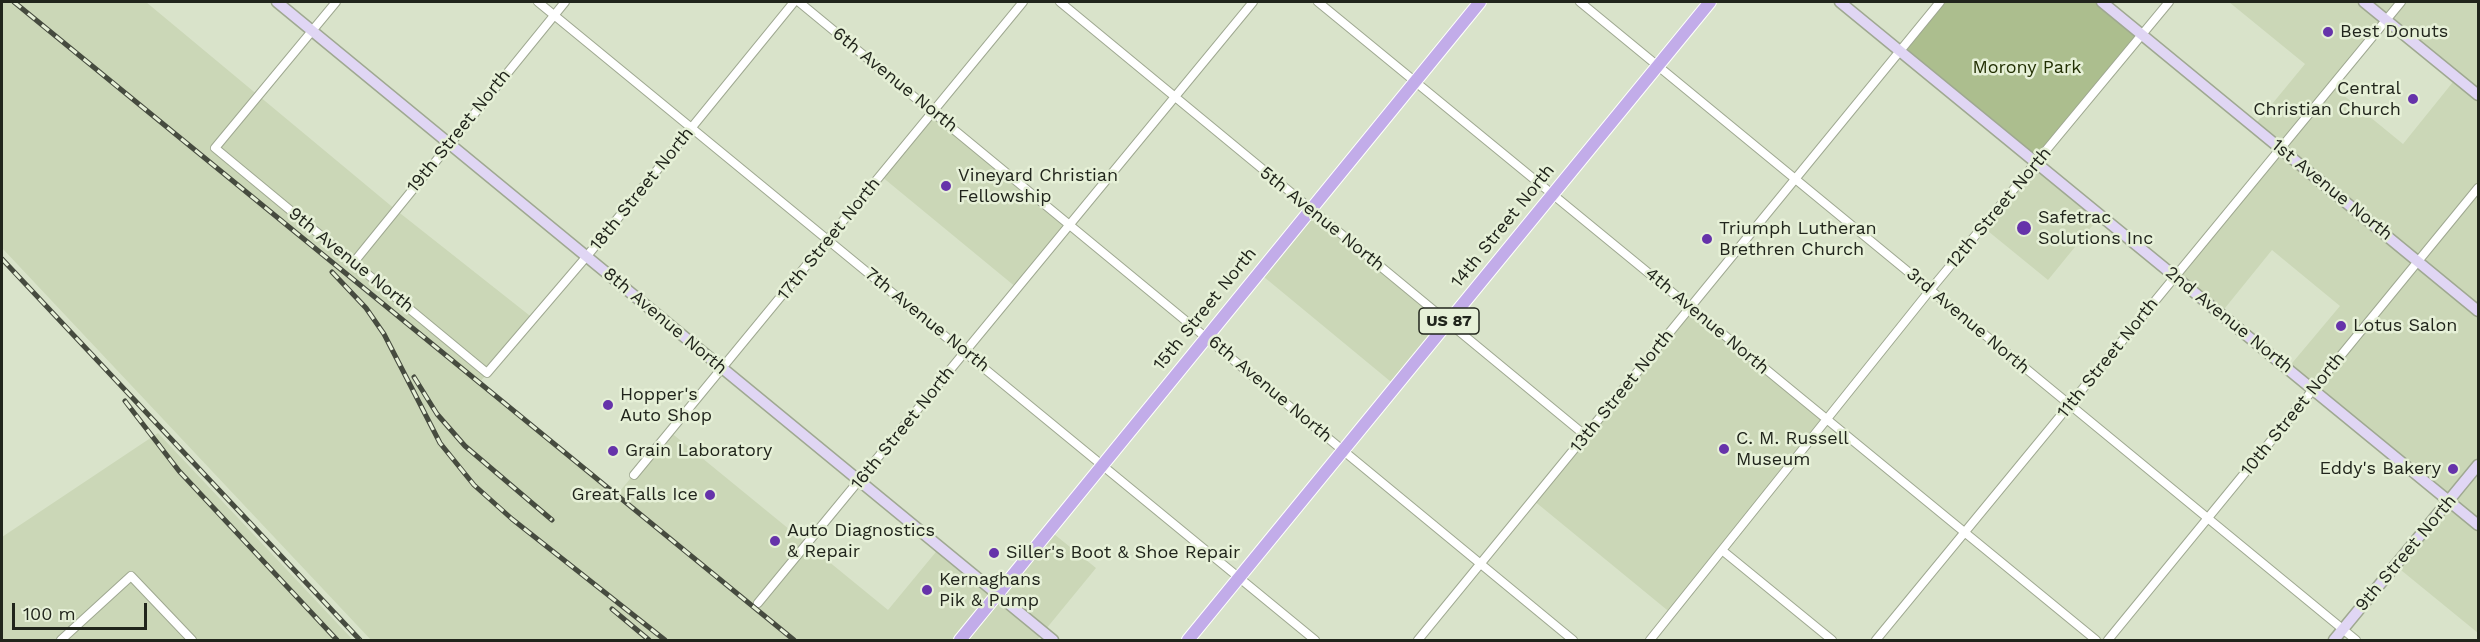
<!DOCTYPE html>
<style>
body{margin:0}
#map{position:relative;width:2480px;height:642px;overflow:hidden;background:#d9e3ca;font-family:"Work Sans",sans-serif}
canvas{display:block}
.frame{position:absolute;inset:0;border:3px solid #21251c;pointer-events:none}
.scale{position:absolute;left:12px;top:603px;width:135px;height:27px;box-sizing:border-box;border:3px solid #21251c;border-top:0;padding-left:8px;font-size:18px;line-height:21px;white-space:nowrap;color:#21251c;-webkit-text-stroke:4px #e6f0d7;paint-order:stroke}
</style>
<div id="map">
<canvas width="2480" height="642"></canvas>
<div class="frame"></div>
<div class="scale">100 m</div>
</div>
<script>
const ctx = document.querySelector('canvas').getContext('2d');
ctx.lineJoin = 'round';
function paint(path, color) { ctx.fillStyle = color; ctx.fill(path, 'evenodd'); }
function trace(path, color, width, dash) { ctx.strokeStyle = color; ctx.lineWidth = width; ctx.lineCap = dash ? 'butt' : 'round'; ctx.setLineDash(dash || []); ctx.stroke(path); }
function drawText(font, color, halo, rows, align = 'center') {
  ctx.font = font + ' "Work Sans",sans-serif'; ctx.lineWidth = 5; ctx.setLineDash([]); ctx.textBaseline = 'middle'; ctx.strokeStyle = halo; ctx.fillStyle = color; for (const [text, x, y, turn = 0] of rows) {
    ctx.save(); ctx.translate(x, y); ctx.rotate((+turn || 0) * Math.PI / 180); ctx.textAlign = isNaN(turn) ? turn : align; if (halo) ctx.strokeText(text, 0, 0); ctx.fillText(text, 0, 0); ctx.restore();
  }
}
const built = new Path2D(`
 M2,2H146L396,210L534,319L479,383L616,496L669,431L888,610L940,547L997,593L1049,530L1096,568L1037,640H371L2,248Z
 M2229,2H2478V633L2396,566L2450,501L2288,368L2340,306L2272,250L2221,313L2175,275L2279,147L2254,126L2305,64ZM2387,20L2457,77L2403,144L2331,85Z
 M934,111L1071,224L1017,288L881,176Z
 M2038,162L2101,215L2048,280L1983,227Z
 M1310,209L1448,323L1396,386L1258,272Z
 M1691,307L1828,421L1672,614L1533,500Z
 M158,433L353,640H2V537Z`);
const green = new Path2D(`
 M1940,2H2102L2142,35L2038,162L1900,50Z`);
const street = new Path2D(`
 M336,2L215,148L487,373L587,256L794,2
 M538,2L1315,640
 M799,2L1573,640
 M1060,2L1586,436
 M1318,2L2096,640
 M1580,2L2356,640
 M354,262L565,2
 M634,475L1023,2
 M1723,551L1832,640
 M758,603L1253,2
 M61,640L131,576L192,640
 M1418,640L1940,2
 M1650,640L1931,289L2169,2
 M1876,640L2401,2
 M2108,640L2478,188`);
const secondary = new Path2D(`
 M277,2L1053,640
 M1840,2L2478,525
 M2102,2L2478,311
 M2364,2L2478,95
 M2334,640L2478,465`);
const primary = new Path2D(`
 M960,640L1480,2
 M1188,640L1710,2`);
const rail = new Path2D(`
 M14,2L794,640
 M2,259L360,640
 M332,272L366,308L384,334L440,443L474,485L512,519L665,640
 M414,377L437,414L465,446L552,520
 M125,401L179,471L337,640
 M612,609L649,640`);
const markers = [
 [2328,32,6,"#63a"],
 [2413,99,6,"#63a"],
 [946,186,6,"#63a"],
 [2024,228,8,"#63a"],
 [1707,239,6,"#63a"],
 [2341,326,6,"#63a"],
 [608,405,6,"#63a"],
 [1724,449,6,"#63a"],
 [613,451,6,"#63a"],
 [2453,469,6,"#63a"],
 [710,495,6,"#63a"],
 [775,541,6,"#63a"],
 [994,553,6,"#63a"],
 [927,590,6,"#63a"]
];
const shields = [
 [1449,321,60]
];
const shieldNames = [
 ["US 87",1449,321]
];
const poiNames = [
 ["Best Donuts",2340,32],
 ["Central",2401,89,"right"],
 ["Christian Church",2401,110,"right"],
 ["Vineyard Christian",958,176],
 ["Fellowship",958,197],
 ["Safetrac",2038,218],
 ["Solutions Inc",2038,239],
 ["Triumph Lutheran",1719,229],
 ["Brethren Church",1719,250],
 ["Lotus Salon",2353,326],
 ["Hopper's",620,395],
 ["Auto Shop",620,416],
 ["C. M. Russell",1736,439],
 ["Museum",1736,460],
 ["Grain Laboratory",625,451],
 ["Eddy's Bakery",2441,469,"right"],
 ["Great Falls Ice",698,495,"right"],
 ["Auto Diagnostics",787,531],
 ["& Repair",787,552],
 ["Siller's Boot & Shoe Repair",1006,553],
 ["Kernaghans",939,580],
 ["Pik & Pump",939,601]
];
const parkNames = [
 ["Morony Park",2027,68]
];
const streetNames = [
 ["6th Avenue North",895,80,39],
 ["19th Street North",459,131,-51],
 ["18th Street North",642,189,-51],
 ["1st Avenue North",2332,190,39],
 ["12th Street North",1999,208,-50],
 ["5th Avenue North",1322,219,39],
 ["14th Street North",1503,226,-51],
 ["17th Street North",829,239,-51],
 ["9th Avenue North",351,260,39],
 ["15th Street North",1205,309,-51],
 ["7th Avenue North",927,320,39],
 ["2nd Avenue North",2229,320,39],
 ["8th Avenue North",665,321,40],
 ["4th Avenue North",1707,321,40],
 ["3rd Avenue North",1968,321,40],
 ["11th Street North",2108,358,-51],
 ["6th Avenue North",1270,389,40],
 ["13th Street North",1622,391,-51],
 ["10th Street North",2293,414,-51],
 ["16th Street North",903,428,-51],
 ["9th Street North",2406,553,-50]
];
paint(built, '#cbd7b7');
paint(green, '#acbe8e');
trace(street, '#9fa891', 10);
trace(secondary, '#9fa891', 13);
trace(primary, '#fff', 14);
trace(street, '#fff', 8);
trace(secondary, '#e0d6f4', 10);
trace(primary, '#c2ace9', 12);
trace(rail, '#464b3f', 5);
trace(rail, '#e6f0d7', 3, [9]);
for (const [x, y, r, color] of markers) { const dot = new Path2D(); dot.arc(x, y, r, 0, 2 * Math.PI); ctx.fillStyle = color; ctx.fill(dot); trace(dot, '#e6f0d7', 2); }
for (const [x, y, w] of shields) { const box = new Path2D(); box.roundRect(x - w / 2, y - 13, w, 26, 4.5); ctx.fillStyle = '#e6f0d7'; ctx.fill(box); trace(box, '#21251c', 1.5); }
drawText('bold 16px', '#21251c', null, shieldNames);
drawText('18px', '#21251c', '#e6f0d7', poiNames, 'left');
drawText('18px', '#222f03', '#e6f0d7', parkNames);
drawText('18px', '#21251c', '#e6f0d7', streetNames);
</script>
